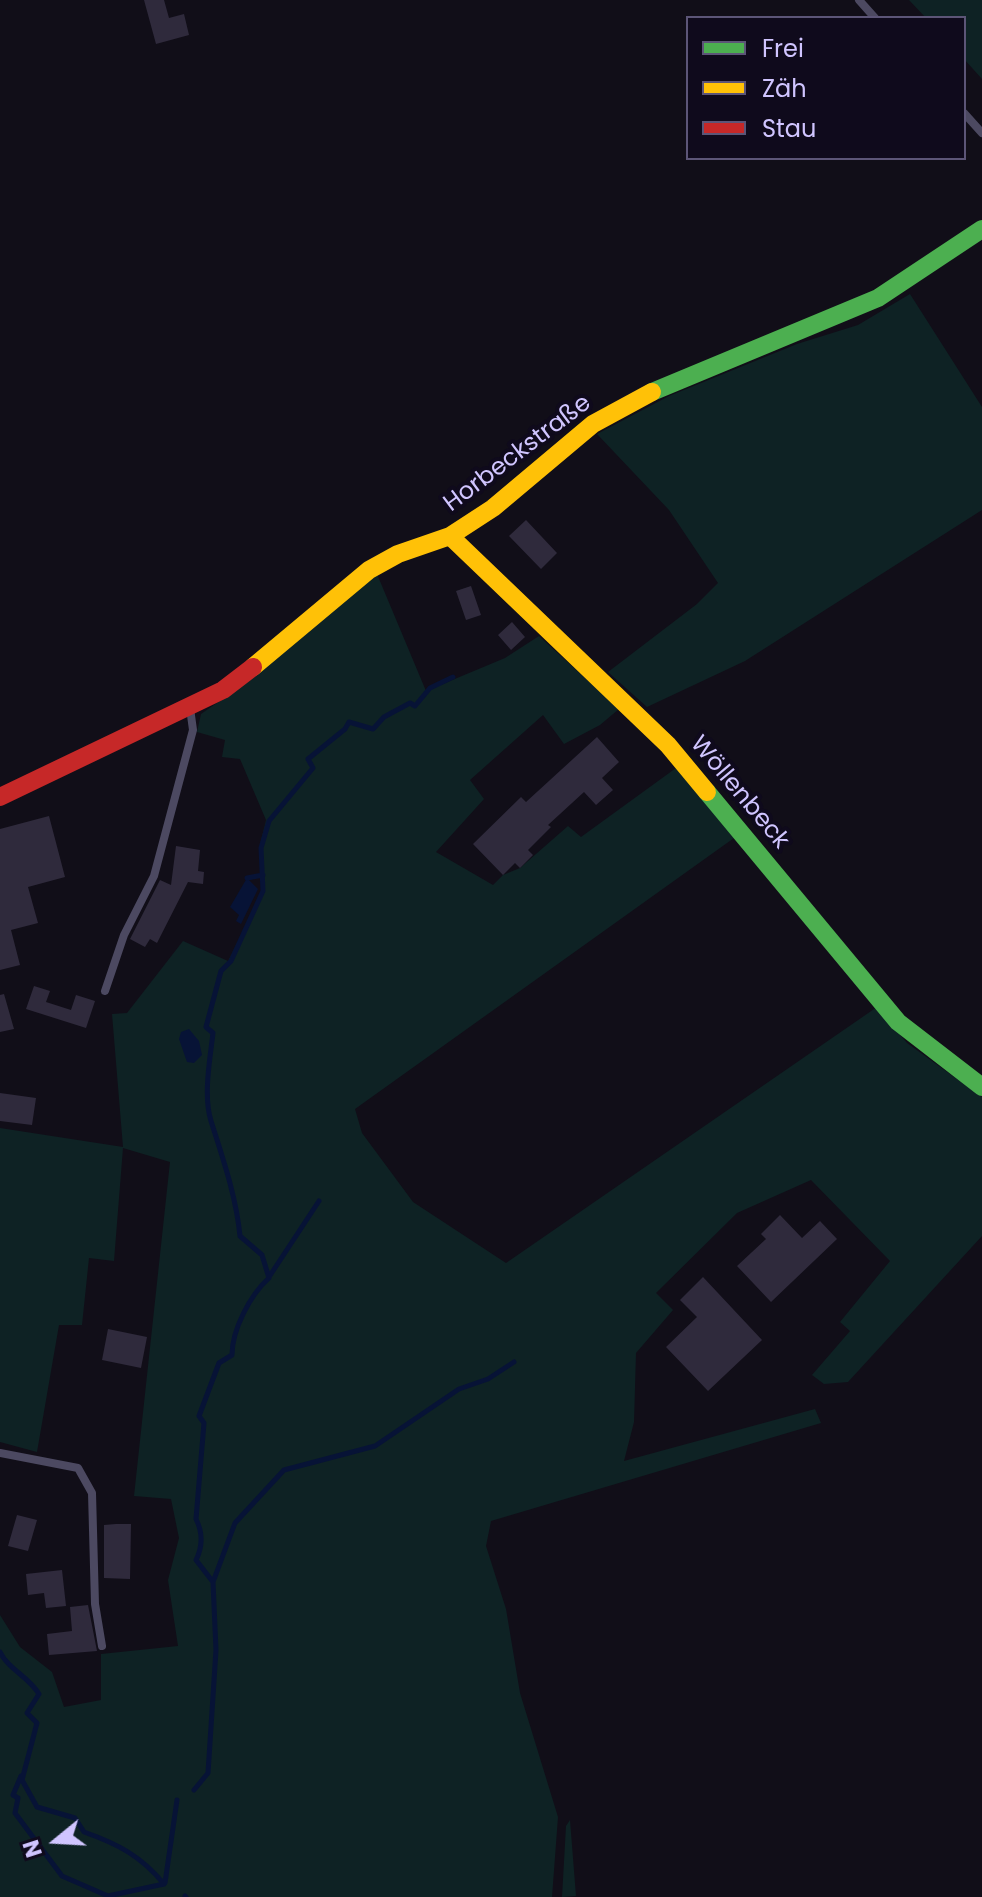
<!DOCTYPE html>
<meta charset="utf-8">
<style>
body{margin:0}
#map{position:relative;width:982px;height:1897px;overflow:hidden;background:#110e18;font-family:Poppins,sans-serif}
canvas{display:block}
.legend{position:absolute;left:686px;top:16px;width:280px;height:144px;box-sizing:border-box;background:#0f0a1c;border:2px solid #5c5577;margin:0;padding:10px 14px;list-style:none;font-size:24px;color:#d0c5ff}
.legend li{display:flex;align-items:center;gap:16px;height:40px}
.legend b{width:40px;border:2px solid #5c5577}
.north{position:absolute;left:16px;top:1801px;width:80px;height:80px;-webkit-text-stroke:6px #0f0a1c;paint-order:stroke;rotate:252deg;font-size:22px;font-weight:700;line-height:32px;text-align:center;color:#d0c5ff}
.north::after{content:'';display:block;margin:auto;width:28px;height:36px;background:#d0c5ff;clip-path:polygon(50% 0,100% 100%,50% 72%,0 100%)}
</style>
<div id="map">
<canvas width="982" height="1897"></canvas>
<ul class="legend">
<li><b style="height:10px;background:#4caf50"></b>Frei</li>
<li><b style="height:10px;background:#ffc107"></b>Zäh</li>
<li><b style="height:10px;background:#c62828"></b>Stau</li>
</ul>
<div class="north">N</div>
</div>
<script>
const ctx = document.querySelector('canvas').getContext('2d');
ctx.lineJoin = 'round';
function paint(path, color) { ctx.fillStyle = color; ctx.fill(path, 'evenodd'); }
function trace(path, color, width, dash) { ctx.strokeStyle = color; ctx.lineWidth = width; ctx.lineCap = dash ? 'butt' : 'round'; ctx.setLineDash(dash || []); ctx.stroke(path); }
function drawText(font, color, halo, rows, align = 'center') {
  ctx.font = font + ' Poppins,sans-serif'; ctx.lineWidth = 8; ctx.setLineDash([]); ctx.textBaseline = 'middle'; ctx.strokeStyle = halo; ctx.fillStyle = color; for (const [text, x, y, turn = 0] of rows) {
    ctx.save(); ctx.translate(x, y); ctx.rotate((+turn || 0) * Math.PI / 180); ctx.textAlign = isNaN(turn) ? turn : align; if (halo) ctx.strokeText(text, 0, 0); ctx.fillText(text, 0, 0); ctx.restore();
  }
}
const green = new Path2D(`
 M909,0H982V79L964,59V18H926Z
 M910,294L982,407V510L745,661L647,707L608,672L697,604L718,583L669,510L597,434L669,396L797,344L858,325Z
 M377,574L426,691L505,658L539,636L619,709L600,725L564,744L543,715L470,780L484,799L436,852L493,885L503,875L520,868L568,826L581,837L676,768L734,838L355,1109L362,1133L413,1202L506,1263L877,1007L907,1043L982,1097V1236L848,1382L824,1384L812,1375L850,1331L840,1322L890,1261L811,1180L737,1213L656,1293L673,1310L636,1353L634,1422L624,1461L815,1409L821,1423L491,1521L486,1546L506,1609L520,1693L558,1817L552,1897H0V1615L20,1647L52,1672L64,1707L101,1700V1654L178,1646L168,1580L179,1538L171,1499L134,1496L170,1162L123,1148L114,1261L89,1258L82,1325H59L37,1452L0,1442V1128L123,1147L112,1014L127,1013L183,941L228,961L262,892L259,848L266,820L240,759L222,757L225,740L197,732L201,714L247,682Z
 M570,1820L576,1896L562,1897L566,1826Z`);
const water = new Path2D(`
 M247,878L258,889L241,924L236,921L239,915L230,907Z
 M189,1029L199,1041L202,1055L194,1063L187,1062L179,1039L181,1032Z`);
const stream = new Path2D(`
 M247,878L263,875
 M269,1277L319,1201
 M213,1582L196,1560C203,1546 203,1533 196,1519L204,1423L199,1416L219,1363L232,1355C232,1330 250,1295 269,1278L262,1255L240,1236C236,1196 223,1159 211,1121C203,1096 210,1059 213,1033L206,1027L221,971L231,961L263,891L261,848L269,821L313,768L308,759L345,729L349,722L373,729L384,717L410,703L415,706L430,688L453,677
 M0,1652C9,1670 28,1676 39,1694L27,1713L37,1723L22,1780L37,1807L75,1818L84,1832C118,1844 141,1856 164,1884
 M21,1776L13,1795L18,1798L15,1813L62,1876L108,1896L164,1884
 M194,1790L208,1773L216,1650L213,1582L235,1523L284,1470L375,1446L459,1389L488,1379L514,1362
 M165,1883L177,1800
 M185,1896L186,1897`);
const building = new Path2D(`
 M144,0H164L169,18L184,14L189,35L156,44Z
 M526,520L557,553L541,569L509,536Z
 M471,586L481,615L466,620L456,591Z
 M512,622L525,637L511,650L498,635Z
 M597,737L619,762L602,778L613,790L596,805L584,792L548,825L551,827L528,850L533,855L520,868L515,863L503,875L473,844L521,797L526,802Z
 M49,816L65,877L28,887L38,923L11,930L20,965L0,970V829Z
 M176,846L200,850L198,871L204,872L203,884L188,882L157,943L150,939L145,947L130,939L160,880L171,885Z
 M34,986L50,991L46,1002L71,1010L76,995L95,1001L86,1028L26,1009Z
 M4,994L14,1029L0,1032V995Z
 M0,1093L36,1098L32,1125L0,1121Z
 M780,1215L802,1238L820,1221L837,1239L771,1302L737,1266L766,1239L761,1234Z
 M703,1277L762,1340L708,1391L666,1347L697,1317L680,1300Z
 M108,1329L147,1337L141,1368L102,1360Z
 M17,1515L37,1520L28,1551L8,1546Z
 M116,1524H131L130,1579L104,1578V1525Z
 M62,1570L66,1606L46,1608L44,1593L28,1595L26,1574Z
 M88,1605L97,1651L49,1655L47,1634L72,1631L70,1607Z`);
const lane = new Path2D(`
 M859,0L875,18
 M964,113L982,133
 M105,991L124,935L154,876L193,730L190,708
 M0,1453L78,1468L92,1493L95,1604L102,1646`);
const fast = new Path2D(`
 M652,392L878,298L982,229
 M707,792L898,1022L982,1087`);
const slow = new Path2D(`
 M450,536L668,745L707,792
 M253,667L369,570L398,554L450,536L493,508L593,424L652,392`);
const jam = new Path2D(`
 M0,797L223,690L253,667`);
const streetNames = [
 ["Horbeckstraße",518,454,-37],
 ["Wöllenbeck",739,793,50]
];
paint(green, '#0e2224');
paint(water, '#071336');
trace(stream, '#071336', 5);
paint(building, '#2f2a3c');
trace(lane, '#4c4961', 8);
trace(fast, '#4caf50', 18);
trace(slow, '#ffc107', 18);
trace(jam, '#c62828', 18);
drawText('24px', '#d0c5ff', '#0f0a1c', streetNames);
</script>
